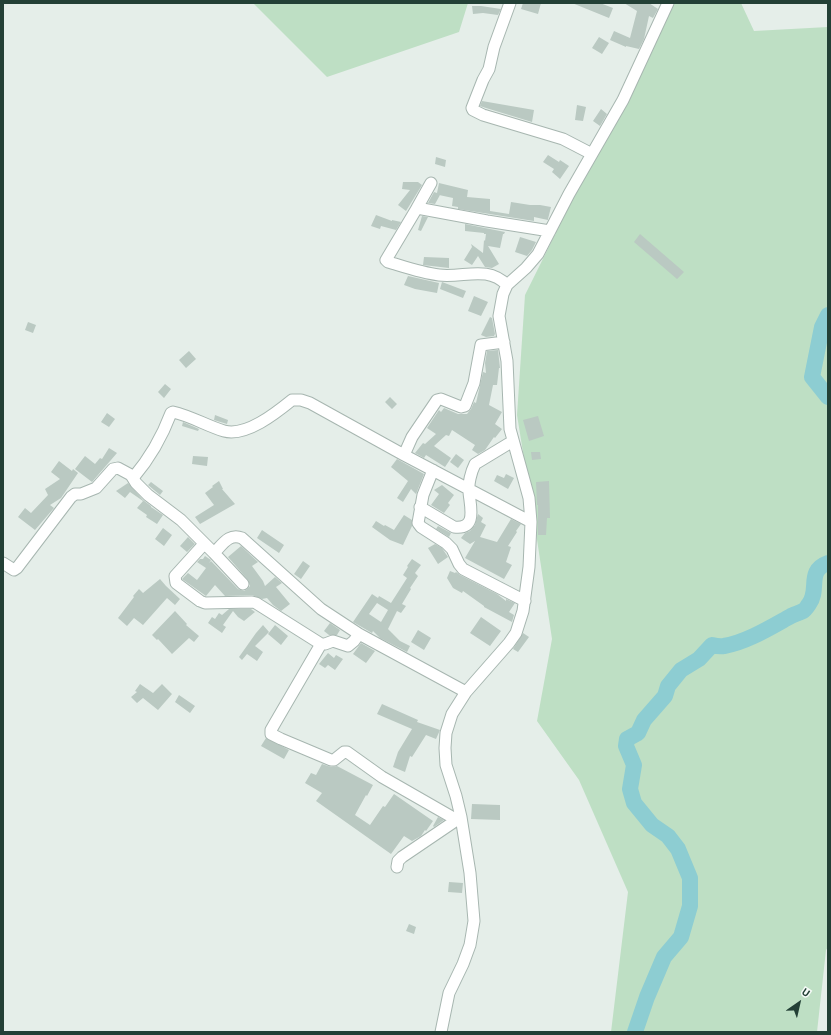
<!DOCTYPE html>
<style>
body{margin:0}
#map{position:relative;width:831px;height:1035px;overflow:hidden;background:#e5eee9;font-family:"Alegreya Sans",sans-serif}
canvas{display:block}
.frame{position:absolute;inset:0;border:4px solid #234036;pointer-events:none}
.north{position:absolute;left:779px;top:983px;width:40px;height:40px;-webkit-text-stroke:3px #f5faf7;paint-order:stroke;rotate:34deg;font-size:11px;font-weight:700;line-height:16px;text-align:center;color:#234036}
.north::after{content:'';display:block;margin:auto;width:14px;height:18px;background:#234036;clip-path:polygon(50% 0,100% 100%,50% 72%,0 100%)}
</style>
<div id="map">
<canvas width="831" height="1035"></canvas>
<div class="frame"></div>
<div class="north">U</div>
</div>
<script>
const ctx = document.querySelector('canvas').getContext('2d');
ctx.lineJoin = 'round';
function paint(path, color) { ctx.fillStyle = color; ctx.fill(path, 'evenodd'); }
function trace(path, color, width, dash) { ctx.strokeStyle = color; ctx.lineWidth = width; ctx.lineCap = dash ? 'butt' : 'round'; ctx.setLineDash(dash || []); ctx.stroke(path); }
const green = new Path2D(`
 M253,3H468L459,32L327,77Z
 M670,3H741L754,31L828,27V947L826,950L817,1032H611L628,892L579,780L537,721L552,639L536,533L517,415L525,295Z`);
const river = new Path2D(`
 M828,315L822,327L812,377L828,397
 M635,1032L647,997L664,957L681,937L690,906V878L678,849L668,836L652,825L634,803L630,789L634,765L626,746L627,739L638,733L644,720L665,696L668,686L681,670L699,659L712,645C716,646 720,647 724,646C747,642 771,627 791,616C795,614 799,613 803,611C805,610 807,607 809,604C820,589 806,571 828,563`);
const building = new Path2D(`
 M523,3H541L538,14L521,9Z
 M572,3H600L613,8L609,18Z
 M624,3H649L658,9L653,18L649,16L644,39L639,49L626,46V47L610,40L614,31L630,38L637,11Z
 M472,6H481L501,9L498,15L483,13L473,14Z
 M599,37L609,43L602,54L592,48Z
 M482,101L534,110L532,122L486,108L480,106Z
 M577,105L586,107L583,121L575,120Z
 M601,109L607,114L600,126L593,121Z
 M548,155L559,162L560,160L569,166L560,179L552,172L554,169L543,162Z
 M436,157L446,160L445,167L435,164Z
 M403,182H418L422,185L406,211L398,205L410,190L402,189Z
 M439,183L468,190L467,197L490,199V211L509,214L511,202L530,205H540L551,207L548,219V220L534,217V221L458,209V207L452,206L453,198L439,195H440L435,204L428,203L434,192L437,193Z
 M376,215L392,221V220L401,222L396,230L381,226L380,229L371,226Z
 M422,216L428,217L421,231L418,230Z
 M465,224L505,232L504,234H503L500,248L488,246L499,264L492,268L485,267L478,256L472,265L464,260L472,247L471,244L483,253L484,240L485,241L486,234H484V233L465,231Z
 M640,234L684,272L677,279L634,242Z
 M520,237L536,242L532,250L527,256L515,252Z
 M424,257L449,258V268L423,265Z
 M408,276L439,283L437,293L415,289L404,285Z
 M442,282L466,291L463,298L440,289Z
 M474,296L488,302L481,316L468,311Z
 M490,317L492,318L495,334L494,336L486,337L481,335Z
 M28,322L36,325L33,333L25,330Z
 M498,350L500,368H499L497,385H493L489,405L502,412L495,424L502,429L495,438L494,437L485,450L478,454L472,450L475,445L452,430L449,436L446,435L434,446L451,458L445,467L426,455L424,458L415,453L423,443L425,444L436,434L427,428L439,410L441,412L444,408L458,414H467L471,409L474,402L476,403L483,372L486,373L485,363L487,351Z
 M189,351L196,359L186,368L179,360Z
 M165,384L171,389L164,398L158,392Z
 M390,397L397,404L392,409L385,402Z
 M107,413L115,419L109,427L101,422Z
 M215,415L228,420L227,424L214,420Z
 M538,416L544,436L529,441L523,420Z
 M183,422L199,429L198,431L182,426Z
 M109,448L117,453L92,482L75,469L85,456L95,464L100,458L102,459Z
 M531,452H540L541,459L532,460Z
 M456,454L464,460L458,468L450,462Z
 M193,456L208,457L207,466L192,464Z
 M397,459L424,474L416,494L411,489L403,502L397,498L408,481L391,467Z
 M59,461L72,471L73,469L78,473L61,498L50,505L54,508L35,530L18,517L25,508L31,513L48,495L45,489L60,479L51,472Z
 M506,474L514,478L508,489L494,481L497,475L504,478Z
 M219,481L223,489H222L235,504L200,524L195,517L214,505L205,493L213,487L212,486Z
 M549,481L550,518H547L546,535H538V505H537L536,482Z
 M151,482L163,491L160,495L148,485Z
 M128,483L143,500L151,506V507L163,515L157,524L146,517L147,515L137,508L143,501L130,492L125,498L116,491Z
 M442,485L454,495L448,503L450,505L444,513L431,505L439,494L434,490Z
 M478,514L483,518L481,522L486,525L480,537L497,542L511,519L521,524L516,531L517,532L508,546L511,547L506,562L512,565L504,579L465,558L475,541L470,544L461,538L465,533L470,531L475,525Z
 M404,515L412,520V526L403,545L390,540L372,527L376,521L384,526L385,525L394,530Z
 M438,526L451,533L449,537L436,529Z
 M163,528L172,535L164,546L155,539Z
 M262,530L284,545L279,553L257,538Z
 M188,537L195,544L187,552L180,546Z
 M435,544L442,548L448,557L438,564L428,548Z
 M241,546L258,562L252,566L263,581L265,586L275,577L282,583L276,587L290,604L281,611L273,605L267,598L262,599L252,595L225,596L215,585L206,596L182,579L188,573L197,580L206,568L197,562L200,559H203L205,556L211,560L209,563L211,561L238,589L244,591L247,589L250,586L248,580L228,557Z
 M412,559L421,565L415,573L418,576L410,588L411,589L402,604L406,606L401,613L397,611L388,629L400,641L410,646L407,652L380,638L373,631L372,633L353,622L372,594L378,598L379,596L391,603L407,578L403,575L408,567L407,566ZM377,603L388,610L381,622L369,614Z
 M303,561L310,566L301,579L294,574Z
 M450,571L455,573L456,572L460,575L497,594L506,601V599L515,603L509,612L514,615L512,622L484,607V606L463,591L462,593L453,588L447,578Z
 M160,579L166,586L180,599L175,605L167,598L143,625L134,618L127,626L118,618L134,597L133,596L139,589L143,593Z
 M229,609H251L255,612L244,621L238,617L233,611L223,625L226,627L222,633L208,623L212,617L215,619L219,613L222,615Z
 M175,611L187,624L186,625L199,636L194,642L189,638L172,654L158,639L157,640L152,635Z
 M481,617L501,631L490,646L470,633Z
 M330,623L340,630L337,635H329L324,631Z
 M263,625L269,632L255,646L263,652L257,661L247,654L242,660L239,657L256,633Z
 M275,625L288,636L281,645L268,634Z
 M418,630L431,638L424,650L411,642Z
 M523,633L529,637L518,652L513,649Z
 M361,643L375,651L366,663L353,654Z
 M328,653L334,658L336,655L343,659L335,670L328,665L325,668L319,664Z
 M140,684L153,693L162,684L172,694L158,710L143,698L137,703L131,697L137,692L135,691Z
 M179,695L195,706L190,713L175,702Z
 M382,704L418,720L417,722L440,730L436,739L426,735L412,757L410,756L405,772L393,767L398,752L412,729L377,714Z
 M266,738L289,750L284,759L261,746Z
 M322,764L331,767L337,766L373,785L367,796L366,795L355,815L370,825L383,806L385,807L394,794L433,821L426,831L425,830L421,836L412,841L404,836L391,854L316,801L322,793L305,783L311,773L316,775Z
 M472,804L500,805V820L471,819Z
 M438,817L444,820L434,827L433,826Z
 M449,882L463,883L462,893L448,892Z
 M409,924L416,927L414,934L406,931Z`);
const minor = new Path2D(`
 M510,3L494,47L489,69L483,80L472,108L473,110L483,115L563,139L592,154
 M417,208L431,183
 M507,285L526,268L538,254L569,194L623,100L668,3
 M504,342L481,345L474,383L465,406L461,407L441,399L437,400L412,437L404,455L531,522
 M433,470L423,495L418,523L421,527L446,543L452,549L459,564L463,569L525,601
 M133,478C150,458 162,437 171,413L173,412C191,416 207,426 224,431C246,437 276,413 292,400H301L310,403L404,455
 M420,507L454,527C478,530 470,506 469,492C468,484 471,472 475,464L513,441
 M204,544L175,576L176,583L200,601L205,603L252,602L256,603L321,644H325L333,641L348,646L354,641L359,634
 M214,553L243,584
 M3,563L14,570L17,568L71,497L75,494H81L96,488L113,469L118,468L131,475L136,483L148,495L181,520L214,553C223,544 229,533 242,538L321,609L359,634L466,692
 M321,644L275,723L271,730V734L281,739L331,760H334L344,752H347L382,777L457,820
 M397,867L398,861L402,857L461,817
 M441,1032L449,993L463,964L470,945L474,921L470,873L461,817L456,796L446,765L445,748L446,733L452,714L466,692L509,643L516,633L523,611L529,567L531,522L529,498L510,429L507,361L499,316L503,294L507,285C487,265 464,278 439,275C422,273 405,267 388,262L386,260L417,208L487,221L550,231`);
paint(green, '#bedfc4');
trace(river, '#8dcdd2', 16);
paint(building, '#bac9c2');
trace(minor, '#a7b6b0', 13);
trace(minor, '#fff', 11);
</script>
